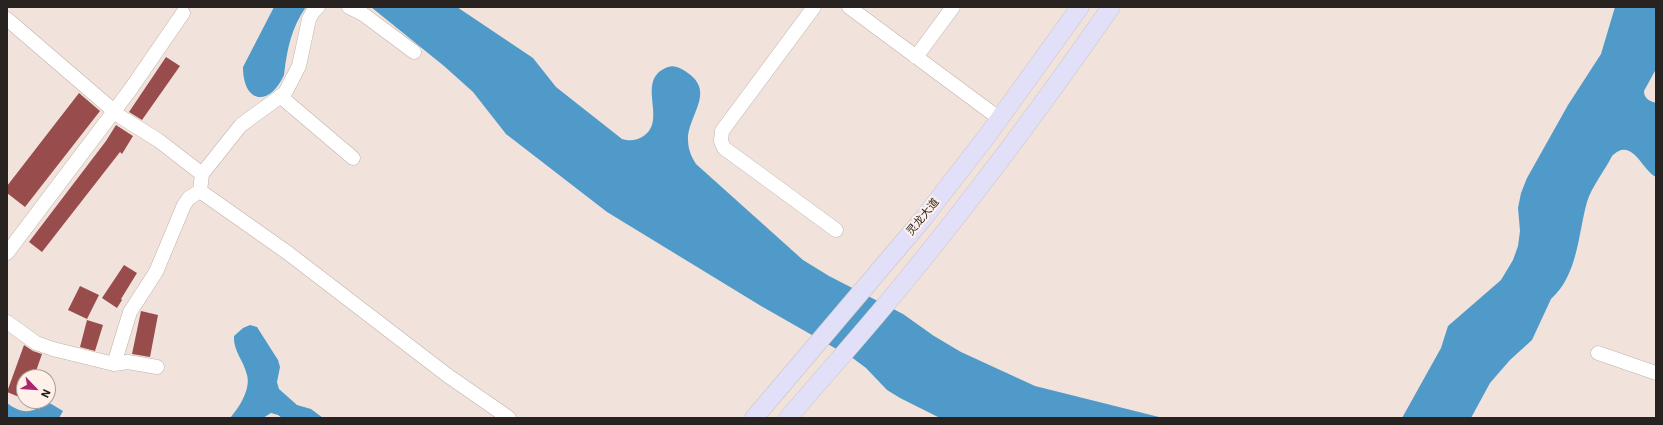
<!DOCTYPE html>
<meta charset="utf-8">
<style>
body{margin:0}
#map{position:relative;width:1663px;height:425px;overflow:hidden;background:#f1e3dc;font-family:"IBM Plex Sans",sans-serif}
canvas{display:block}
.frame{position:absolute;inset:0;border:8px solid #282320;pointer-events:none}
.north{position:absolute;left:16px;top:369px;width:40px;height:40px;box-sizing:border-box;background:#fff1e9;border:1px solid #a99f99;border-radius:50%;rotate:115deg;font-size:11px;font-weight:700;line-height:16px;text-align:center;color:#282320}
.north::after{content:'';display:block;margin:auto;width:14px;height:18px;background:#aa2670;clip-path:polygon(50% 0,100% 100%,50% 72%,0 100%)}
</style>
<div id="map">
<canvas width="1663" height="425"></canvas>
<div class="frame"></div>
<div class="north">N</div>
</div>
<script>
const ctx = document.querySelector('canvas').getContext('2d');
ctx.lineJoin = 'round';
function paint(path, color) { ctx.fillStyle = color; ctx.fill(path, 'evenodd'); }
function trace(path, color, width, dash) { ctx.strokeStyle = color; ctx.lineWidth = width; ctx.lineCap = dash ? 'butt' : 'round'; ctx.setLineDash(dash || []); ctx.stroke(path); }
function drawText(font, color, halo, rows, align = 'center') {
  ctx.font = font + ' "IBM Plex Sans","Noto Sans SC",sans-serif'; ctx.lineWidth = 4; ctx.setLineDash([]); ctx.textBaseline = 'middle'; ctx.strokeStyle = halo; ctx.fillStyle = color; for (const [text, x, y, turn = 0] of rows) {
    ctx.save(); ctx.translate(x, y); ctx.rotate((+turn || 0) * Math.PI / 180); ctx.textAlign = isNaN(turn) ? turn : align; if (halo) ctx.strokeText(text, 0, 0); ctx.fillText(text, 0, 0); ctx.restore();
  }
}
const water = new Path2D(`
 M274,7H306C291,28 287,50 284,75C269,108 243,103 243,67Z
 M371,7H457L533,58L556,87L622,139C629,141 635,141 642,137C670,121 633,80 668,67C675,65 680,68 685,71C717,91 689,113 688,139C688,149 691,156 696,164L803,260L829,276L903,314L934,336L961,352L1035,386L1163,418H940L900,398L887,390L866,368L854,359L761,306L607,212L506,134L473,92L444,66Z
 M1615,7H1656V69L1644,91C1644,99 1650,101 1656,103V177C1641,169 1632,136 1612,156C1604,172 1592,186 1587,202C1578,234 1578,275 1551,299L1532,340L1510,360L1490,383L1471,418H1402L1441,348L1448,326L1501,280L1513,260L1518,246L1520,231L1518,208L1521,193L1527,178L1568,105L1601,54Z
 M250,325L257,327L278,360L280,367L277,382L279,389L297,405L311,409L323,418H282L278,415L271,413L263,418H230C239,408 251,389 247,375C244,361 233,351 234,336L243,328Z
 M48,402L63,411L59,418H7V403C23,415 33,413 48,402Z`);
const building = new Path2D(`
 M166,57L180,66L142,120L129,112Z
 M79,93L100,111L25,207L7,193V186Z
 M116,125L133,136L122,154L120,152L42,252L29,242L106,141Z
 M124,265L137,273L121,299L122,300L117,308L102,298Z
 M80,286L99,295L87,319L68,310Z
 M141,311L158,315L150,357L132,354Z
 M87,320L103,325L95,351L80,347Z
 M24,345L33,351L42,354L34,377H24V399L7,392Z`);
const minor = new Path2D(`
 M349,7L363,14L414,52
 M814,7L722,131L721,141L724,148L836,230
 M849,7L1000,119
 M7,19L121,117L158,140L202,174L200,191L288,253L447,375L509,418
 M916,57L953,7
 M280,96L353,158
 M202,174L241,125L285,93L299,66L309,19L313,12L318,7
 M7,253L130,90L183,13
 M7,322L36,343L53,349L114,364L128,362L157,367
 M1598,353L1656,373
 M114,364L130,312L156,272L184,205L189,198L200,191`);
const major = new Path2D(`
 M754,418L922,220L987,136L1080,7
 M788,418C826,374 865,330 902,285C976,195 1045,102 1111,7`);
const streetNames = [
 ["灵龙大道",923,217,-51]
];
paint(water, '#509ac9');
paint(building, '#984c4c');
trace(minor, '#bfb2ab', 15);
trace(major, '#c7c6c5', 19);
trace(minor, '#fff', 14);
trace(major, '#e2dff8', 18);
drawText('11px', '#282320', '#fff1e9', streetNames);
</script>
